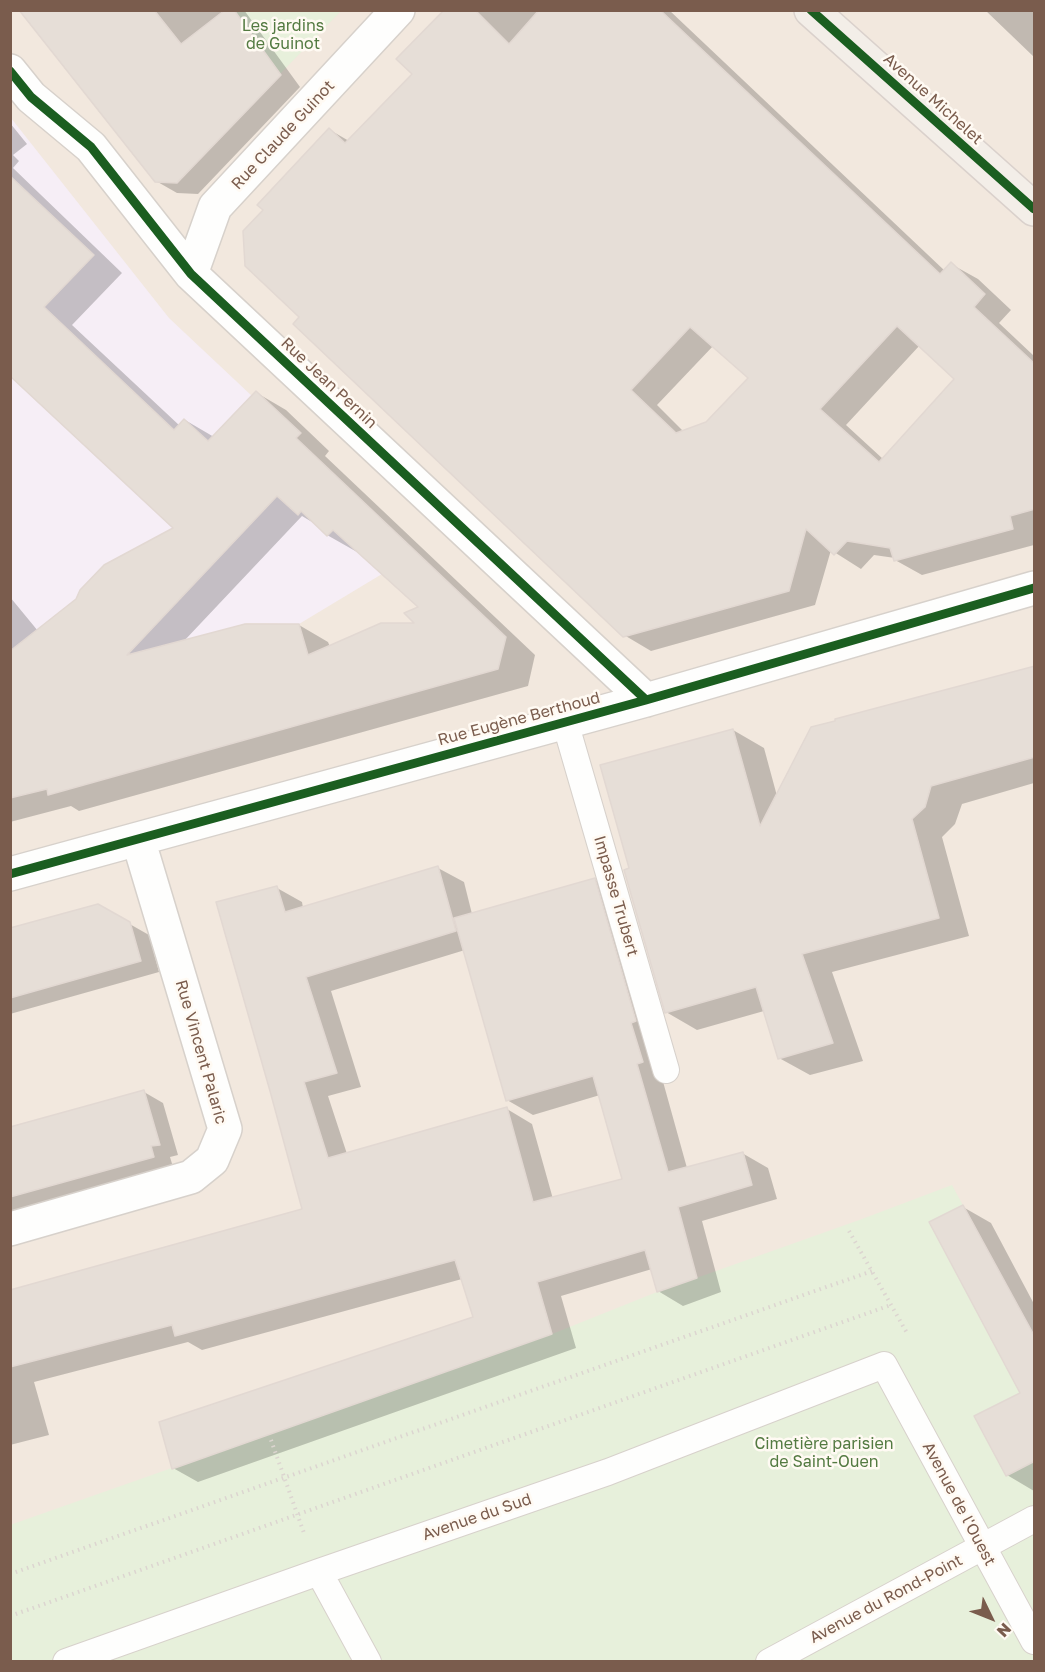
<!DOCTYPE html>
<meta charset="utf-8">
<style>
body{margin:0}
#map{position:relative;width:1045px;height:1672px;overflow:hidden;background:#f9f5f0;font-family:"Golos Text",sans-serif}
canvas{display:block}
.frame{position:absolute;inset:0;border:12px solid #7a5c4d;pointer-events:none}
.north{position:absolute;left:961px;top:1588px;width:60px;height:60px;-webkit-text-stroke:4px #fffaf3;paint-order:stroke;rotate:133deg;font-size:16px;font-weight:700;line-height:24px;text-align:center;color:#7a5c4d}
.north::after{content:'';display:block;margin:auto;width:21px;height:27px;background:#7a5c4d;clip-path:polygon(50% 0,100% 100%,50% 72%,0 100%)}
</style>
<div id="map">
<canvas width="1045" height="1672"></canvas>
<div class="frame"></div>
<div class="north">N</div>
</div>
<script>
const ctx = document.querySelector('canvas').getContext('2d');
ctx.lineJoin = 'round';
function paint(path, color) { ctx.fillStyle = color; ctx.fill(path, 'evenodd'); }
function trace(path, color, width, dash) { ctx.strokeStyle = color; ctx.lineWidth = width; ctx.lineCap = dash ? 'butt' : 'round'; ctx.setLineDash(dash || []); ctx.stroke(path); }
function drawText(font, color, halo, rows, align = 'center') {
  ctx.font = font + ' "Golos Text",sans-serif'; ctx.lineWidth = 5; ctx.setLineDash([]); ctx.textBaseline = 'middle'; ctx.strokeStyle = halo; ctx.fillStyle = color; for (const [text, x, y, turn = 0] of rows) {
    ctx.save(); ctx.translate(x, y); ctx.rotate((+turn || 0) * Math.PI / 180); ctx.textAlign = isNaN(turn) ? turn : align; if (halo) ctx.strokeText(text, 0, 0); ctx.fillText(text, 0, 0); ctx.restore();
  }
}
const residential = new Path2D(`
 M11,11H1034V1661H11Z`);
const education = new Path2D(`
 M11,118L169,318L252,396L209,441L361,500L410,546L382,574L299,624L248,623L193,638L174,643L11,709Z`);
const green = new Path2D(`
 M234,11H341L280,74Z
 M952,1185L1034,1337V1661H11L10,1525L552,1334L657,1292L862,1219Z`);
const shadow = new Path2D(`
 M20,10H244L300,87L198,194L177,193L156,181Z
 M444,10H669L945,271L951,264L978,279L1011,310L999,323L1034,356V545L922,575L895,560V558L874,555L861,569L831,550L815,605L651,651L624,635L301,317L265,210L330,130L349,141L414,74ZM714,345L750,378L707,424L684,432L657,405ZM920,345L956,379L883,459L846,425Z
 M985,10H1034V57Z
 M10,123L27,144L13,155L19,161L13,168L122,273L72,325L180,426L185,420L214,437L257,393L286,410L329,451L325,456L535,655L528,686L79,811L71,806L10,822V597L38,631L175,528L10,374ZM302,516L317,525L327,535L357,552L358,550L421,607L417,624L330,647L328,642L299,625L184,641Z
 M1034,668V783L962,804L955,824L942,837L969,936L832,972L863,1061L810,1075L779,1058L764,1011L697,1030L666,1012L631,870L733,730L764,748L777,796Z
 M438,868L464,882L472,914L595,880L620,894L662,1078L687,1168L742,1153L768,1168L777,1199L702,1221L721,1292L683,1306L658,1291L652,1269L561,1296L576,1348L198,1482L173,1468L474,1318L462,1279L202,1350L188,1342L34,1382L49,1435L10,1445V1291L304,1210L277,888L302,902L303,908ZM465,950L507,1100L533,1115L600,1095L624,1180L553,1199L532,1124L507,1109L347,1154L328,1096L361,1087L331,991Z
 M98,906L149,935L159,972L10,1014V930Z
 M144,1092L163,1103L178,1155L170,1157L173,1167L10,1213V1129Z
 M963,1207L991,1223L1034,1304V1491L1007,1475L1022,1393Z`);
const building = new Path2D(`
 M19,10H154L181,44L225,10H234L281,75L177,183L155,182Z
 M444,10H475L509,44L539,10H660L940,274L951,262L985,294L974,307L1035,364V509L1010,516L1013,529L894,561L890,548L847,541L834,555L806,529L789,591L623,637L293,324L299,317L245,266L243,231L263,210L257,205L329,128L345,143L412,74L396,59ZM897,326L954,379L879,462L820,409ZM690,327L748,378L706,422L676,433L631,390Z
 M10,176L94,255L44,307L174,430L184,419L208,441L256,391L301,433L296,438L506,637L498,669L48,795L47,789L10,798V651L76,599L80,590L104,565L173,528L10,376ZM277,496L298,515L301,511L327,536L333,530L418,607L404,613L414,623H381L308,655L299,624H245L127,655Z
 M1035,666V757L931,786L925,807L912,819L939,918L802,954L833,1043L778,1059L756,987L665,1013L624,870L629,868L600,765L733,729L760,826L811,727L835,721V719Z
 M438,866L456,931L306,977L337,1073L304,1082L328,1158L507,1107L533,1202L622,1179L593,1076L506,1101L454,918L595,878L636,1021L631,1023L643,1062L637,1064L668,1172L743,1152L752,1185L678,1207L697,1278L657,1292L645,1250L537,1282L552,1334L172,1469L159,1422L473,1317L455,1260L175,1336L172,1325L10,1367V1290L302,1209L270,1091L216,902L277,886L285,912Z
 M98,904L130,922L141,961L10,998V928Z
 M144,1090L160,1145L151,1146L154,1157L10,1197V1127Z
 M963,1205L1035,1337V1461L1006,1476L974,1416L1020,1393L929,1222Z`);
const path = new Path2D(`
 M849,1231L907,1333
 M271,1440L305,1536
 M10,1574L872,1271
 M10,1616L891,1305`);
const service = new Path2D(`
 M565,722L666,1070
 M319,1572L368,1662
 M66,1662L319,1572L608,1472L884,1365L1034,1641
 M769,1662L1034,1519`);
const minor = new Path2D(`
 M10,71L31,97L91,147L191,274L646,700
 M191,274L215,207L398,10
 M10,874L646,700L1034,588
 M10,1229L191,1177L212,1160L225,1129L138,839`);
const primary = new Path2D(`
 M811,10L1034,209`);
const cycleway = new Path2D(`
 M811,10L1034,209
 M10,71L31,97L91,147L191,274L646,700
 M10,874L646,700L1034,588`);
const parkNames = [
 ["Les jardins",283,26],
 ["de Guinot",283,44],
 ["Cimetière parisien",824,1444],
 ["de Saint-Ouen",824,1462]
];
const streetNames = [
 ["Avenue Michelet",933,99,42],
 ["Rue Claude Guinot",283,135,-47],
 ["Rue Jean Pernin",329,383,43],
 ["Rue Eugène Berthoud",519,719,-15],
 ["Impasse Trubert",616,896,74],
 ["Rue Vincent Palaric",201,1052,74],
 ["Avenue de l'Ouest",959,1504,62],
 ["Avenue du Sud",477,1517,-19],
 ["Avenue du Rond-Point",886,1599,-28]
];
paint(residential, '#f2e8de');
paint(education, '#f6eef6');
paint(green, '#e7f0db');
paint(shadow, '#0003');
paint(building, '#e6ded7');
trace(building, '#e2d8d2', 1.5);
trace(service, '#d7d1cb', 28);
trace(minor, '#d7d1cb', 36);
trace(primary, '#dad1cc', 36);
trace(path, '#dcd5d0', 4, [1.5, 4.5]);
trace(service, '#fefefd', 26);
trace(minor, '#fefefd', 33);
trace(primary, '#f3eee8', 33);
trace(cycleway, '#1b5e20', 9);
drawText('16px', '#537a41', '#fffaf3', parkNames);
drawText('16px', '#7a5c4d', '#fffaf3', streetNames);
</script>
